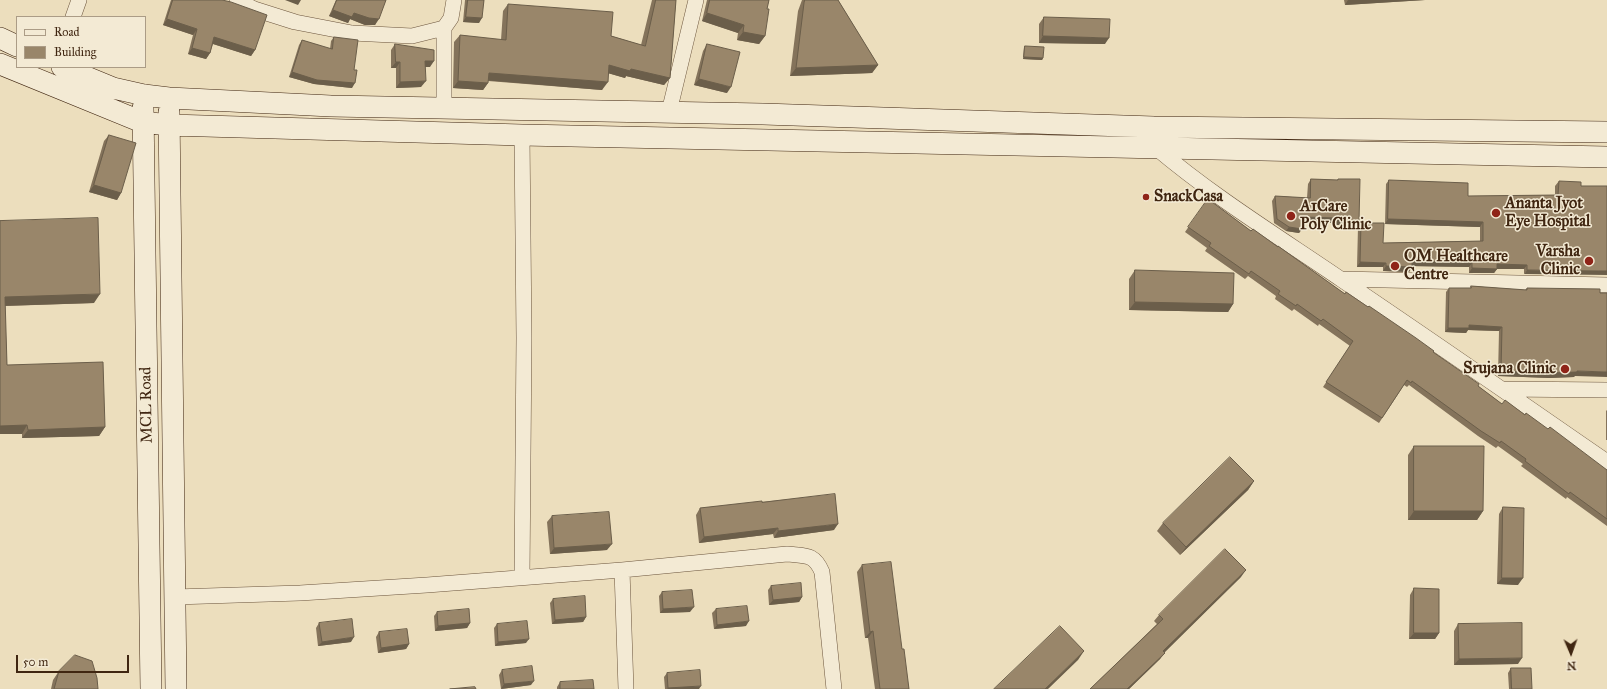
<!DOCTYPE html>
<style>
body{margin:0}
#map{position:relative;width:1607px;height:689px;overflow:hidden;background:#ecdebd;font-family:"IM FELL Great Primer",serif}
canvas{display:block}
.legend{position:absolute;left:16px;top:16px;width:130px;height:52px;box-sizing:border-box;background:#f3ead4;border:1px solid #ab9c86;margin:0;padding:5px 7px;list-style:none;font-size:12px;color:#402611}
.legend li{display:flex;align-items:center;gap:8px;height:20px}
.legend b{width:20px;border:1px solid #ab9c86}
.north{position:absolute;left:1551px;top:633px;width:40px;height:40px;-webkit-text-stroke:3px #f3ead4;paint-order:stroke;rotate:178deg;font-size:11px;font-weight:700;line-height:16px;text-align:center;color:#402611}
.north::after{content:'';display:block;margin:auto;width:14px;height:18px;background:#402611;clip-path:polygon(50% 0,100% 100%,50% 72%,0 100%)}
.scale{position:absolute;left:16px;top:655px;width:113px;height:18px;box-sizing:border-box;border:2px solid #402611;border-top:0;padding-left:5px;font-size:12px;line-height:14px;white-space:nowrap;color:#402611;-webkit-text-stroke:3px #f3ead4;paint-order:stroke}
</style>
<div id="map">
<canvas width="1607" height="689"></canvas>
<ul class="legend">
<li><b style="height:5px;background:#f3ead4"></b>Road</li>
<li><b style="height:11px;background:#99866a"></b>Building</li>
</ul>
<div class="north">N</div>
<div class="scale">50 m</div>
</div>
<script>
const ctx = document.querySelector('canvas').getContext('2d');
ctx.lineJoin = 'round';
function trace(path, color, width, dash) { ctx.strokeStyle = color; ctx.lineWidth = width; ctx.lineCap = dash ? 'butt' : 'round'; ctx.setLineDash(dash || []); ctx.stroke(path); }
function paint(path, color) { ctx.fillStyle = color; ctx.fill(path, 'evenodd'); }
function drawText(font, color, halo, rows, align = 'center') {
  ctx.font = font + ' "IM FELL Great Primer",serif'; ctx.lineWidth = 3; ctx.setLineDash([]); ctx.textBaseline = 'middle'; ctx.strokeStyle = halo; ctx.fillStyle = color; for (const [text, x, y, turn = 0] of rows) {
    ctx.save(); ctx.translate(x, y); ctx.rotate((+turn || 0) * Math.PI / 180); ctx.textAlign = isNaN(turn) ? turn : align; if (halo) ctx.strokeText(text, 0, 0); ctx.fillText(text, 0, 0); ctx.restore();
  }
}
const street = new Path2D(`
 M237,0L254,9L295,22L352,33L412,36L444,28L451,18L454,0
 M73,17L79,0
 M444,107V28
 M669,112L696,0
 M522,135L524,338L522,577
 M1155,145V147C1214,197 1279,237 1342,280C1431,340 1519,401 1607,462
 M1341,279L1607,285
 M1503,389L1607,390
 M622,570L626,689
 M175,597L300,593L427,585L622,570L787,554C805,556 814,553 822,572L834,689`);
const secondary = new Path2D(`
 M0,38L17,46
 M0,64L142,122L169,125L522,135L1607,157
 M62,67L113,88L144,95L169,98L331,106L763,114L1154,127L1607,132
 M143,108L151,689
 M169,112L176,689`);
const wall = new Path2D(`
 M171,0H222L255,50L251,56L213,44L210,53L206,59L188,54L193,35L163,25Z
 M336,0H386L375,25H365L350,19L348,23L329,16Z
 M465,0H484L479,23L463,22Z
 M652,0H676L670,78L664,85L626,76L625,78L608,73L602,90L488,81V83L483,90L453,88L454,42L460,35L501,40L503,11L508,4L641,45Z
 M707,0H769L767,9L765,36L759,44L737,40L738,33L702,21Z
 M802,0H838L878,65L872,73L790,76L798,11Z
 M1344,0H1425L1345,5Z
 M1044,17L1105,44L1039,43V24Z
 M334,37L354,70L352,88L314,84L289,77L299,45L302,40L330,49L331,41Z
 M395,44L430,67H425L421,87L396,88V68H391V50Z
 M707,44L727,93L694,85L703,51Z
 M1025,46L1043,58L1042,60L1023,59L1024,48Z
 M109,135L121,193L117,200L89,192L104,141Z
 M1311,179L1337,180L1338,179L1356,225H1334V223L1302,222V229L1299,233L1286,231L1274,223L1272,201L1275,196L1307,198L1308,184Z
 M1389,180L1468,196L1555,195V186L1559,181L1581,186H1607L1524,274V269H1497L1494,273H1469V267L1412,266V267L1409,272L1383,271V267H1357L1358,227L1361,223L1383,243L1480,241V227L1385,224L1386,184Z
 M1208,199L1251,231L1278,247V246L1345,294L1433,352L1478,386L1502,404L1525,415L1607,470V526L1567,497L1566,499L1521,466L1523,464L1498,446L1496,448L1478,436L1409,385L1407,387L1404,385L1379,423L1323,387L1350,346L1319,324L1318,326L1294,309L1292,311L1275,299L1276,296L1248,276L1245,279L1205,251L1207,248L1185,232Z
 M0,221L94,303L5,306L7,365L105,427L99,436L22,438V434H0Z
 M1135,270L1233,304L1228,312L1129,310V279Z
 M1471,286L1525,290L1527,288L1600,293L1574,377L1549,378L1498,376L1499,331L1468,330L1466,333L1445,332L1446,292L1449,288H1470Z
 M1607,410V440H1606V411Z
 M1414,446L1483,511L1477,520H1408V455Z
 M1254,481L1248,490L1180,555L1157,531L1163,523Z
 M762,502L834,530L774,538L773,534L699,543L696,515L700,508Z
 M1503,507L1518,585L1497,584L1499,514Z
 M552,516L607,550L550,554L547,522Z
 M862,565L902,649L909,689H875L868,638H865L857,572Z
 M1241,577L1164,652L1160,659L1129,689H1090L1157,624L1154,621L1159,615Z
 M771,586L802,597L799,602L769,605L768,590Z
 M1414,588L1439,633L1435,639H1409L1410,595Z
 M662,592L690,612L660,613L659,596Z
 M553,599L586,617L583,622L552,624L550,603Z
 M716,609L746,626L714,629L712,613Z
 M437,612L470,623L467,628L435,631L434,616Z
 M319,623L351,642L318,646L316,628Z
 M497,624L526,643L495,646L494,628Z
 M1458,624L1518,664L1454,665V631Z
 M379,632L409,644L406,649L378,653L376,637Z
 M1511,668L1532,689H1509L1508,673Z
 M502,670L531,685L501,689L499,675Z
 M59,671L98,689H51L53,680Z
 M667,673L699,689H665L664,677Z
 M560,682L594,689H557V687Z`);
const shadedWall = new Path2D(`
 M285,0H301L298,5Z
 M1348,0H1425L1345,5Z
 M333,10L354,13L379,19L375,25H365L350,19L348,23L329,16Z
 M707,13L744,25L738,33L702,21Z
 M466,17L482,18L479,23L463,22Z
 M167,19L197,29L193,35L163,25Z
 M743,32L765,36L759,44L737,40Z
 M1043,36L1109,38L1105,44L1039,43Z
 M214,37L255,50L251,56L210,43Z
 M192,48L210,53L206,59L188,54Z
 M1024,57L1043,58L1042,60L1023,59Z
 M425,61H434L430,67H421Z
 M396,62H400L396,68H391Z
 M609,65L631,69L670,78L664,85L626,76L625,78L604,72Z
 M878,65L872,73L790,76L796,68Z
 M292,72L355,83L352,88L314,84L289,77Z
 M489,73L608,82L602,90L483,80Z
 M699,79L731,87L727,93L694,85Z
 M426,81L421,87L396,88L400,82Z
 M458,81L488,83L483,90L453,88Z
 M94,185L121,193L117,200L89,192Z
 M1303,217L1337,218L1334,223L1300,222Z
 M1388,219L1483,222L1480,227L1385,224Z
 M1337,220L1359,221L1356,225H1334Z
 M1289,227L1302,229L1299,233L1286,231Z
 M1412,261L1472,263L1469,267L1408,266Z
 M1360,262L1386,263L1383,267H1357Z
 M1497,264L1527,265L1524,269H1494Z
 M1386,266L1412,267L1409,272L1383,271Z
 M1472,268L1497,269L1494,273H1469Z
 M1527,270L1607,271V275L1524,274Z
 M100,294L94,303L0,306L5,297Z
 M1135,302L1233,304L1228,312L1129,310Z
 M1469,325L1502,327L1499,331L1468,330L1466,333L1445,332L1448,328Z
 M1501,371H1577L1607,372V377L1575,376L1574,377L1549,378L1498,376Z
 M27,425L22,434H0V426Z
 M105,427L99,436L22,438L28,430Z
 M1254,481L1248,490L1180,555L1186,547Z
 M1414,511H1483L1477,520H1408Z
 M838,524L834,530L774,538L778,531Z
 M778,528L773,534L699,543L704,537Z
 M612,544L607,550L550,554L554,548Z
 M1246,570L1241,577L1159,658L1163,651Z
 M1502,578H1523L1518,585L1497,584Z
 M802,597L799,602L769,605L773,600Z
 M694,607L690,612L660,613L663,609Z
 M586,617L583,622L552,624L555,620Z
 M749,621L746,626L714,629L717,625Z
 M470,623L467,628L435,631L438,626Z
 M873,631L868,638H865L870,632Z
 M1414,633H1439L1435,639H1409Z
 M354,637L351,642L318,646L322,642Z
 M529,639L526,643L495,646L498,642Z
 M409,644L406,649L378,653L381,648Z
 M1084,651L1078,660L1048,689H1045Z
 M1165,653L1160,659L1129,689H1127Z
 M1522,658L1518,664L1454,665L1459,659Z
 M534,681L531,685L501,689L504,684Z
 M701,686L699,689H667L668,688Z`);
const building = new Path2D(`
 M173,0H222L231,2L267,15L255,50L214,37L210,53L192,48L197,29L167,19Z
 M337,0H386L379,19L369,18L354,13L352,17L333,10Z
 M468,0H484L482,18L466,17Z
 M656,0H676L670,78L631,69L630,71L609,65L608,82L489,73L488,83L458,81L460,35L506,40L508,4L613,12L611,36L645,46Z
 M710,0H769L767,9H769L765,36L743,32L744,25L707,13Z
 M805,0H838L878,65L796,68L804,3Z
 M1044,17L1110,19L1109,38L1043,36Z
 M334,37L358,40L354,70H357L355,83L317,80L292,72L302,40L332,49Z
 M395,44L434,50V61H425L426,81L400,82V62H396Z
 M707,44L740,52L731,87L699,79Z
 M1025,46L1044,47L1043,58L1024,57Z
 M109,135L136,143L121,193L94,185Z
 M1311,179L1338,180V179H1360L1359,221L1337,220V218L1303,217L1302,229L1289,227L1277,219L1275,196L1310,198Z
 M1389,180L1468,183V196L1558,195L1559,181L1581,182V186H1607V271L1527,270V265L1497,264V269L1472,268V263L1412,261V267L1386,266V263L1360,262L1361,223H1384L1383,243L1483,241V222L1388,219Z
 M1208,199L1251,231L1253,229L1278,247V246L1345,294L1346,292L1368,307L1369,306L1416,338L1434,351L1433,352L1479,384L1478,386L1502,404L1505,400L1525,415L1526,413L1548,429L1550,427L1607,470V519L1570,492L1569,494L1525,461L1526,459L1501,441L1500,443L1481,431L1412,381L1411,383L1407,380L1382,418L1326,382L1353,341L1323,319L1321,321L1297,304L1296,306L1278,294L1280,291L1251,271L1249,274L1209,246L1211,243L1188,227Z
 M98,218L100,294L5,297L7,365L103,362L105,427L28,430L27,425L0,426V221Z
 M1135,270L1234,273L1233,304L1135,302Z
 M1471,286L1527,290V288L1600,289V293H1607V372L1577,371V372L1552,373L1501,371L1502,327L1469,325V328H1448L1449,288H1471Z
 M1414,446H1484L1483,511H1414Z
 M1230,457L1254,481L1186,547L1163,523Z
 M835,494L838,524L778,531V528L704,537L700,508L762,501V502Z
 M1503,507L1524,508L1523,578H1502Z
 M609,512L612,544L554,548L552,516Z
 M1225,549L1246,570L1163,651L1165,653L1127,689H1090L1163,619L1159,615Z
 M891,562L902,649H904L909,689H880L873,631L870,632L862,565Z
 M801,583L802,597L773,600L771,586Z
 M1414,588L1439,589V633H1414Z
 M692,590L694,607L663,609L662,592Z
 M585,596L586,617L555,620L553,599Z
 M747,606L749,621L717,625L716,609Z
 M469,609L470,623L438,626L437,612Z
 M352,619L354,637L322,642L319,623Z
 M527,621L529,639L498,642L497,624Z
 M1522,623V658L1459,659L1458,624Z
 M1060,626L1084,651L1045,689H994Z
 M407,629L409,644L381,648L379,632Z
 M75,655L92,661L97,678L98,689H54L59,671Z
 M532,666L534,681L504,684L502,670Z
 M1511,668H1531L1532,689H1512Z
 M700,670L701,686L668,688L667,673Z
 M593,680L594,689H560V682Z
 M475,687L476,689H450Z`);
const markers = [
 [1146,197,4,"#8f2418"],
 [1496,213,5,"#8f2418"],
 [1291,216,5,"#8f2418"],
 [1589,261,5,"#8f2418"],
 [1395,266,5,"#8f2418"],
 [1565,369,5,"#8f2418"]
];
const poiNames = [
 ["SnackCasa",1154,197],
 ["Ananta Jyot",1505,204],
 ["Eye Hospital",1505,222],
 ["A1Care",1300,207],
 ["Poly Clinic",1300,225],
 ["Varsha",1580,252,"right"],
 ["Clinic",1580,270,"right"],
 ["OM Healthcare",1404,257],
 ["Centre",1404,275],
 ["Srujana Clinic",1556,369,"right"]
];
const streetNames = [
 ["MCL Road",147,405,-91]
];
trace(street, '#6b543c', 16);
trace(secondary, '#402611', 22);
trace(street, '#f3ead4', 15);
trace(secondary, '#f3ead4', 21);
paint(wall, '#84735b');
paint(shadedWall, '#6b5e4a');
paint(building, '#99866a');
trace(building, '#6b5e4a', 1);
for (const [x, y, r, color] of markers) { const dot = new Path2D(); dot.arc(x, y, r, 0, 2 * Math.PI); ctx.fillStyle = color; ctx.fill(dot); trace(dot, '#f3ead4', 1.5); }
drawText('bold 16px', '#402611', '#f3ead4', poiNames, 'left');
drawText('16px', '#402611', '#f3ead4', streetNames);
</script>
